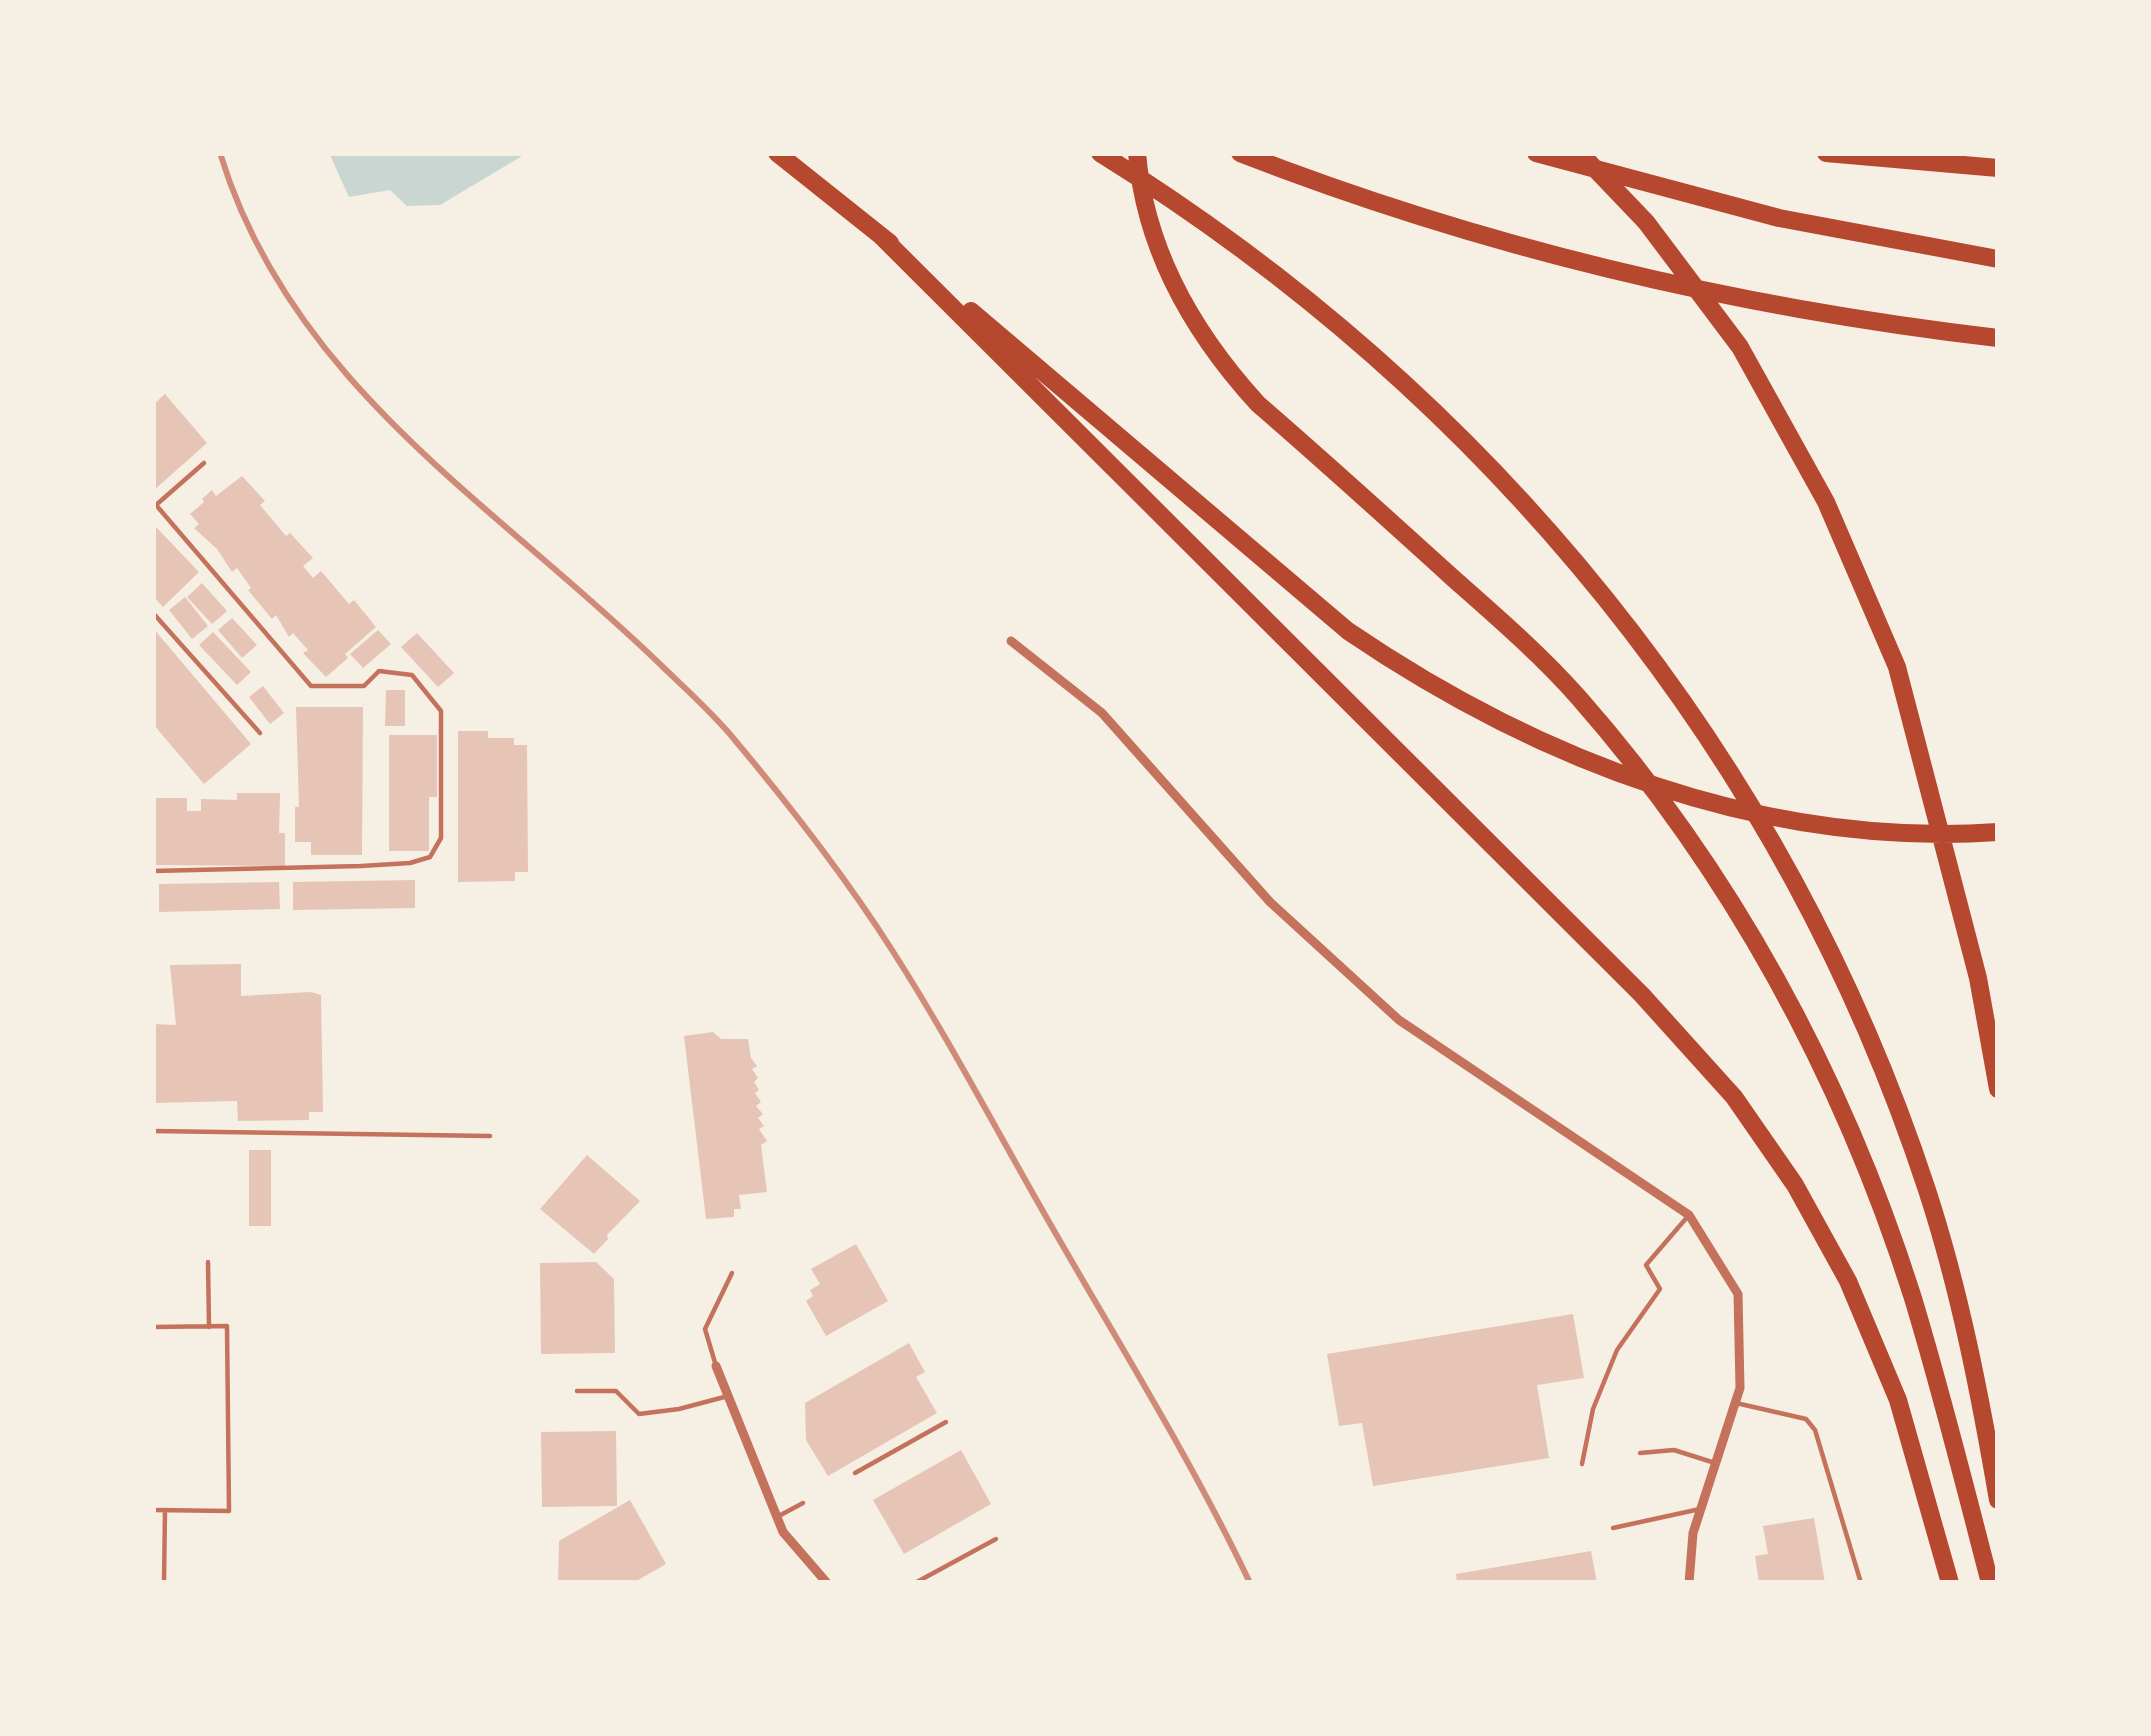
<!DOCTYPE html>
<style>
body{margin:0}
#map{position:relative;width:2151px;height:1736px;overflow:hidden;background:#f6efe4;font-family:Helvetica,sans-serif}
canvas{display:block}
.frame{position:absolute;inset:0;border:156px solid #f6efe4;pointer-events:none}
</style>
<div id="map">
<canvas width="2151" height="1736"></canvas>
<div class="frame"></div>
</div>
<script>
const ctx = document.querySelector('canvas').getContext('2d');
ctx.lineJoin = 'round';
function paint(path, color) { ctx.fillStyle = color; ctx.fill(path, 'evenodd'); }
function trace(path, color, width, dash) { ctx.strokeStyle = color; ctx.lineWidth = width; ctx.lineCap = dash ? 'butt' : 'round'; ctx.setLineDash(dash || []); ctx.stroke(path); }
const water = new Path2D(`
 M329,153H527L440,205L407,206L390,190L349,197Z`);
const building = new Path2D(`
 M165,394L207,443L153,491V405Z
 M242,476L265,501L260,505L286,536L290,533L313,558L303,566L313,578L321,571L349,604L354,600L376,627L345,654L348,658L326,677L303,653L308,650L293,633L289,637L276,615L272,619L248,590L251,588L237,568L232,572L217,549L194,528L199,524L190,514L204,502L202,499L212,490L216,496Z
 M156,527L199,572L163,607L153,596V530Z
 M202,583L227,611L212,624L187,597Z
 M185,597L208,626L192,639L169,610Z
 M232,618L257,645L242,658L218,630Z
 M153,628L251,744L204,784L153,724Z
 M378,630L391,644L363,668L350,654Z
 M213,632L251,672L237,685L199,645Z
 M417,633L454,673L438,687L401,647Z
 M263,686L284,713L270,724L249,697Z
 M386,690H405V726H385Z
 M296,707H363L362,855H311V842H295V807H299Z
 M458,731H488V738H514V745H527L528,872H515V881L458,882Z
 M389,735H437V797H429V851H389Z
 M237,793H280L279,833H285V866L153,865V798H187V811H201V799L237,800Z
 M415,880V908L293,910V882Z
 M279,882L280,909L159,912V884Z
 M241,964V996L311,992L321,995L323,1112H309V1120L238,1121L237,1101L153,1103V1024L176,1025L170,965Z
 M713,1032L721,1039H748L751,1058L757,1066L752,1069L758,1078L754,1082L759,1090L755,1093L761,1102L756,1106L763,1114L758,1118L764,1126L759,1129L767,1141L761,1145L767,1192L739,1195L741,1209H734V1217L706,1219L684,1036Z
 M249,1150H271V1226H249Z
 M587,1155L640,1201L607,1235L608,1239L594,1254L540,1209Z
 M856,1244L888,1301L826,1336L806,1301L813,1296L810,1290L820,1284L811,1269Z
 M596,1262L614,1279L615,1353L541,1354L540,1263Z
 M1573,1314L1584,1378L1537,1385L1549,1458L1373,1486L1362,1423L1339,1426L1327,1354Z
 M909,1343L925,1372L916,1377L937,1413L828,1476L806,1440L805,1403Z
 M616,1431L617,1506L542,1507L541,1432Z
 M961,1450L991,1504L904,1554L873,1500Z
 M630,1500L666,1564L633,1583H558L559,1541Z
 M1814,1518L1825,1583H1759L1755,1556L1768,1554L1763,1526Z
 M1591,1551L1597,1583H1457L1456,1574Z`);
const service = new Path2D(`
 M156,505L204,463
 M153,507L156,505L311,686H364L379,671L412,675L441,711V838L430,857L410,863L361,866L153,871
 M153,613L260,733
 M153,1131L490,1136
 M208,1262L209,1327
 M153,1327L227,1326L229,1511L153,1510
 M716,1366L705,1329L732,1273
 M577,1391H616L639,1414L679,1409L728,1396
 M1736,1403L1806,1419L1815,1430L1861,1583
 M1640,1453L1674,1450L1715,1463
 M1582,1464L1593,1409L1617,1350L1660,1289L1646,1265L1689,1215
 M855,1473L946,1422
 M777,1517L803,1503
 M1613,1528L1700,1509
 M164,1583L165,1510
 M915,1583L996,1539`);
const minor = new Path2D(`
 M1011,641L1102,713L1270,902L1399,1020L1689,1215L1738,1294L1740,1388L1693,1533L1689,1583
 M716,1366L783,1532L827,1583`);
const motorway = new Path2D(`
 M777,153L890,243
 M1100,153C1488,394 1784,754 1927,1190C1960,1291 1980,1395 1998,1500
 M1137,153C1145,249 1194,334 1258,404C1324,461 1389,520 1454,579C1497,617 1541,655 1579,698C1731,871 1842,1075 1912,1295C1941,1390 1965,1487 1990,1583
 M1240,153C1484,248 1739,308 1998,338
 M1536,153L1779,218L1998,259
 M1580,153L1646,222L1740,347L1826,502L1897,667L1978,978L1998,1089
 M1826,153L1998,168
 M881,236L1642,995L1734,1097L1795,1185L1848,1281L1898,1400L1950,1583
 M971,311L1348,631C1539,761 1764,848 1998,832`);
const rail = new Path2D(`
 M220,153C291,387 500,507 664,668C686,689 709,710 729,733C787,802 843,873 892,950C951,1042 1001,1139 1056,1234C1122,1349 1193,1463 1250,1583`);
paint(water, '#c9d6d2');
paint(building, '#e6c5b7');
trace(service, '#c5725c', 4.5);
trace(minor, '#c5725c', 9);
trace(motorway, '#b5482f', 18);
trace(rail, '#cf8b77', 6);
</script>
